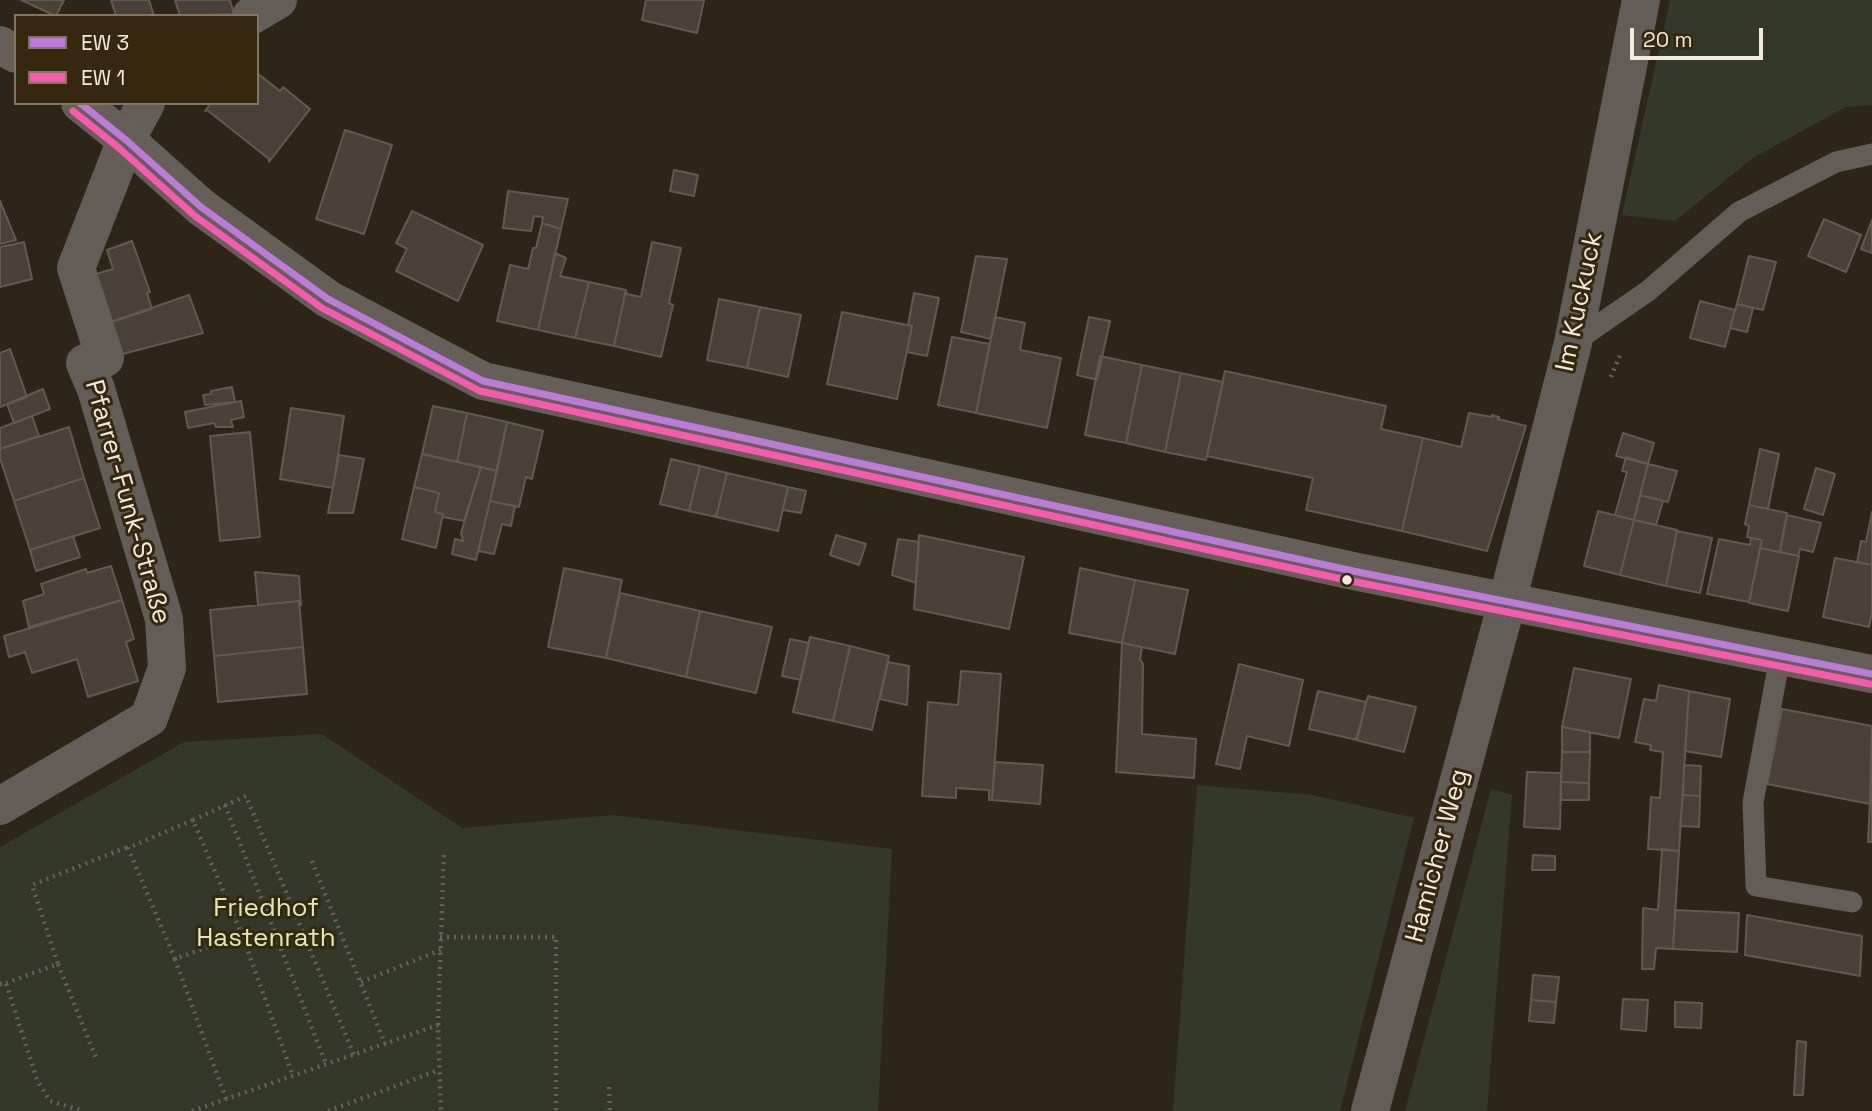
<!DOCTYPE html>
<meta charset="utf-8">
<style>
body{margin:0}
#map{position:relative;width:1872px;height:1111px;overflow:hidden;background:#2d2518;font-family:"Space Grotesk",sans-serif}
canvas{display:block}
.legend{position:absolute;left:14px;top:14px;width:245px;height:91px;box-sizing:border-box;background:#36280f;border:2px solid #827661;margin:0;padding:9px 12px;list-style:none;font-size:21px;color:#f4eadb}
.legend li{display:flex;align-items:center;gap:14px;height:35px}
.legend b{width:35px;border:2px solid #827661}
.scale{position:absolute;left:1630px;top:28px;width:133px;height:32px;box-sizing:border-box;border:4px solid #f4eadb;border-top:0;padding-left:9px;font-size:21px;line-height:24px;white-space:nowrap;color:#f4eadb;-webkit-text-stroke:5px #36280f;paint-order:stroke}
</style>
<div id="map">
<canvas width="1872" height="1111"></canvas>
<ul class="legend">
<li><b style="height:9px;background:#bd7bd9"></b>EW 3</li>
<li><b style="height:9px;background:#f75aaf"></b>EW 1</li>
</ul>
<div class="scale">20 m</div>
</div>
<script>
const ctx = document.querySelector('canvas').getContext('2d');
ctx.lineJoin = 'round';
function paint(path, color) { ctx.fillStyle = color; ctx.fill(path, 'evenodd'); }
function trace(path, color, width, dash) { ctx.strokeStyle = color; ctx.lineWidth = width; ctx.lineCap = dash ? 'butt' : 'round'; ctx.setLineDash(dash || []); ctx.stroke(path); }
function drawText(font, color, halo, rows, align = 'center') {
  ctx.font = font + ' "Space Grotesk",sans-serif'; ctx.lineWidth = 6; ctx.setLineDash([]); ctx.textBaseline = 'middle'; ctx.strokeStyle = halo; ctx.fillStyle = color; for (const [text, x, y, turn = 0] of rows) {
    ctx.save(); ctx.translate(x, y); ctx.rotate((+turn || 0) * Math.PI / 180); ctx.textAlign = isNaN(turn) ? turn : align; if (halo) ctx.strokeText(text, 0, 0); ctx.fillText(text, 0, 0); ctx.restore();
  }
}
const green = new Path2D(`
 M1670,0H1872V105L1846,107L1753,158L1675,221L1622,215Z
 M322,734L462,828L612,815L892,849L878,1111H0V847L184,742Z
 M1197,785L1313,795L1414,818L1340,1111H1173Z
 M1491,789L1512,795L1487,1111H1405Z`);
const building = new Path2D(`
 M21,0H64L56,16Z
 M111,0H149L154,16H116Z
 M175,0H230L234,14L180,16Z
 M646,0H704L697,33L642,20Z
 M257,73L280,91L283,87L310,109L269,162V159L207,110L205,111L211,103H257Z
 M345,130L392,145L364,234L316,219Z
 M674,170L698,175L694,196L670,191Z
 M508,191L568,199L561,229L542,223L543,217L534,216L531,231L503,228Z
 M0,201L16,240L0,244Z
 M412,211L483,245L458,301L396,271L407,249L396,243Z
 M1824,219L1861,235L1846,272L1808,256Z
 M1872,220V253L1861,249Z
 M542,223L561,229L538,330L497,321L510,265L528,269L533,248H536Z
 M132,241L150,292L147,293L152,309L105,324L89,276L113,269L107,250Z
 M24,242L32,279L0,287V247Z
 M652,242L681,248L669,303L673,305L661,357L614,346L626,290L627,294L641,297Z
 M555,253L566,258L560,276L589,282L575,338L538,330Z
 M976,256L1007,259L991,339L961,332Z
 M1749,256L1776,262L1763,310L1737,304Z
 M589,282L626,290L614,346L575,338Z
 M914,293L939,298L927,356L907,352L912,326L908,325Z
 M189,295L203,333L115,356L105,324Z
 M719,299L760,307L747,368L707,360Z
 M1700,301L1735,310L1725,347L1690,338Z
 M1737,304L1753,308L1747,332L1730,328Z
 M760,307L801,315L788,377L747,368Z
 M842,312L912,326L897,399L827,384Z
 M995,317L1025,323L1020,350L1061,358L1047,428L976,413Z
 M1089,317L1110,321L1097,380L1077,375Z
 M952,337L990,344L976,413L938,405Z
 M10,349L27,397L0,407V353Z
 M1100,356L1142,365L1126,443L1085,435Z
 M1142,365L1181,373L1165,452L1126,443Z
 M1225,371L1386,406L1381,429L1423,438L1402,531L1306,510L1313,478L1207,456Z
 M1181,373L1223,382L1206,460L1165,452Z
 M232,387L235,402L205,405L203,395L211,394V391Z
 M43,389L50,409L14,423L7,404Z
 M241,401L244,417L231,420L233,427H216L214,423L188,428L185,412Z
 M433,406L467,413L457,462L422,454Z
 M291,408L344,416L333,488L280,479Z
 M467,413L507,422L497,471L457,462Z
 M1469,413L1492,417V415L1499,417L1498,419L1526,426L1487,551L1402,531L1423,438L1461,447Z
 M32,416L39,436L0,449V428Z
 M507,422L543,431L532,479L526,477L519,507L490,501Z
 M69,427L84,478L14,501L0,458V449Z
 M250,432L260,537L220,541L210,436Z
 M1623,433L1654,443L1648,464L1616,456Z
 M1760,449L1779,454L1768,509L1749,505Z
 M422,454L481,467L464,521L443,517V514L435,512L439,493L414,487Z
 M339,455L364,459L353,513H328Z
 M1626,457L1648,464L1634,520L1615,515L1627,472L1622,471Z
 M671,459L700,466L689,511L660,504Z
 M1648,464L1677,471L1668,502L1640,495Z
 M700,466L727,473L716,517L689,511Z
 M481,467L497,471L476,560L452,554L455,539L463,541L461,533Z
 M1816,468L1835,474L1823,515L1804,509Z
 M727,473L788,487L778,531L716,517Z
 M84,478L100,528L30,550L14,501Z
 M414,487L439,493L435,512L443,514L436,548L402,539Z
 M788,487L806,491L801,513L783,510Z
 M1640,495L1663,501L1656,525L1634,520Z
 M490,501L515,506L511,526L502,524L494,554L478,551Z
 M1749,505L1787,513L1780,552L1760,548L1762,540L1747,537L1749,526L1745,524Z
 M1598,511L1634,520L1620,575L1584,566Z
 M1872,512V565L1857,562L1861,541L1866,542Z
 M1787,515L1821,523L1813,552L1800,549L1798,556L1780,552Z
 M1634,520L1677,530L1666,586L1620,575Z
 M1677,531L1712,538L1700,593L1666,586Z
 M836,535L866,544L859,565L830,555Z
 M919,535L1024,557L1009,629L914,609Z
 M73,536L80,557L36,571L30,550Z
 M1751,538L1762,540L1749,602L1707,594L1719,539L1750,545Z
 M898,539L919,542L916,583L892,575Z
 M1760,548L1799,556L1788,611L1749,603Z
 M1835,558L1872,565V613L1869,627L1823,617Z
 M111,566L122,600L29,627L23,601L44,594L41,584L86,569L87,573Z
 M564,568L622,580L606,658L548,647Z
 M1080,568L1135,580L1122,643L1069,633Z
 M255,572L299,576L301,605H299V601L258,605Z
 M1135,580L1188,590L1175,654L1122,643Z
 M620,593L700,611L686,677L606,658Z
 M122,600L134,639L126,642L138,681L88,697L77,659L32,673L25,652L9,657L4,636Z
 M299,601L303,647L214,656L210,610Z
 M700,611L772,627L756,693L686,677Z
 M810,637L850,646L833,721L793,712Z
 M790,639L809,643L801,680L782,676Z
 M1122,643L1142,647L1140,659L1143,664L1142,734L1196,739L1194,778L1116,772Z
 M850,646L889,656L872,730L833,721Z
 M303,647L307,694L218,702L214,656Z
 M888,662L909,666L907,705L880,699Z
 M1239,664L1303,680L1289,746L1247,736L1240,769L1216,764Z
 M1574,668L1631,679L1619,738L1562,727Z
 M961,671L1001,674L992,800H989V790L956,788V798L922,796L928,702L958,705Z
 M1659,685L1689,691L1679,851L1648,849L1651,797L1660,798L1663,752L1650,750L1651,745L1635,742L1644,699L1656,701Z
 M1318,691L1366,702L1357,740L1309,729Z
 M1689,691L1730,699L1721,757L1685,751Z
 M1368,696L1416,707L1404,752L1356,740Z
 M1782,709L1872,726L1870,804L1767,784Z
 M1562,727L1590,732V752H1562Z
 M1562,752H1590L1589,783L1561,782Z
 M1872,759V842H1868Z
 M995,762L1043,765L1040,804L992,800Z
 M1684,765L1701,766L1700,796L1683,795Z
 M1527,772L1561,773L1560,829L1524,827Z
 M1561,782L1589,783V800H1561Z
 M1683,795L1700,796L1699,827L1680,826Z
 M1662,849L1679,851L1673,949L1656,948L1654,969H1642L1643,908L1658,910Z
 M1533,855L1555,856V870H1532Z
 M1675,910L1739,913L1737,952L1673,949Z
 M1747,915L1862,936L1860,976L1745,955Z
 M1533,975L1559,977L1556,1002L1531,1000Z
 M1623,999L1648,1000L1646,1031L1621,1029Z
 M1531,1000L1556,1002L1554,1023L1529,1021Z
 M1675,1002L1702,1003L1701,1028L1675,1027Z
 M1797,1041L1806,1042L1803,1095H1794Z`);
const path = new Path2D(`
 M1611,377L1621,353
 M225,805L326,1064
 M193,820L246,796L354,1055
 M312,861L385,1044
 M440,937H556V1111
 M175,959L128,848L193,820L242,935
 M58,964L96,1058
 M361,982L441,950
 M6,983L58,964L32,885L130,846
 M0,984L6,983L37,1080L50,1101L84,1111
 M438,1025L444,850
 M609,1087L610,1111
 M226,1099L175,959L242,935L293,1076
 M192,1111L438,1025L441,1111
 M328,1111L439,1070`);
const service = new Path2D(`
 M1574,342L1648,291L1739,212L1836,162L1872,154
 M1780,657L1753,802L1756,886L1852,902`);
const minor = new Path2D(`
 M251,16L278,0
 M0,806L149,718L167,668L164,619L96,389L85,363L105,358L76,268L126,140L146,103
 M1370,1111L1507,602L1573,343L1641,0`);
const secondary = new Path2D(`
 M0,45L16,54
 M80,103L126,140L201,207L328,299L483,381L1353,571L1872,674`);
const bus1 = new Path2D(`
 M80,103L126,140L201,207L328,299L483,381L1353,571L1872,674`);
const bus2 = new Path2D(`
 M73,111L119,148L195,216L322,308L480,391L1351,581L1870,684`);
const markers = [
 [1347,580,6,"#f4eadb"]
];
const streetNames = [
 ["Im Kuckuck",1580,302,-78],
 ["Pfarrer-Funk-Straße",127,502,74],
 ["Hamicher Weg",1438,856,-75]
];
const parkNames = [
 ["Friedhof",266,909],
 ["Hastenrath",266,939]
];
paint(green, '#343828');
paint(building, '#494138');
trace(building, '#625a50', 2);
trace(path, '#68625b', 4.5, [2, 5]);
trace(service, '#635d58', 21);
trace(minor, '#635d58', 38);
trace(secondary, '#655f58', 38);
trace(bus1, '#bd7bd9', 7);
trace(bus2, '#f75aaf', 7);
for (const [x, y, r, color] of markers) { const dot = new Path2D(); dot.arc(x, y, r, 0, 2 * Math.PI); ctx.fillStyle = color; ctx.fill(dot); trace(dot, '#36280f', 2.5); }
drawText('26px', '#f4eadb', '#36280f', streetNames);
drawText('26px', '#d9ecb5', '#36280f', parkNames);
</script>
